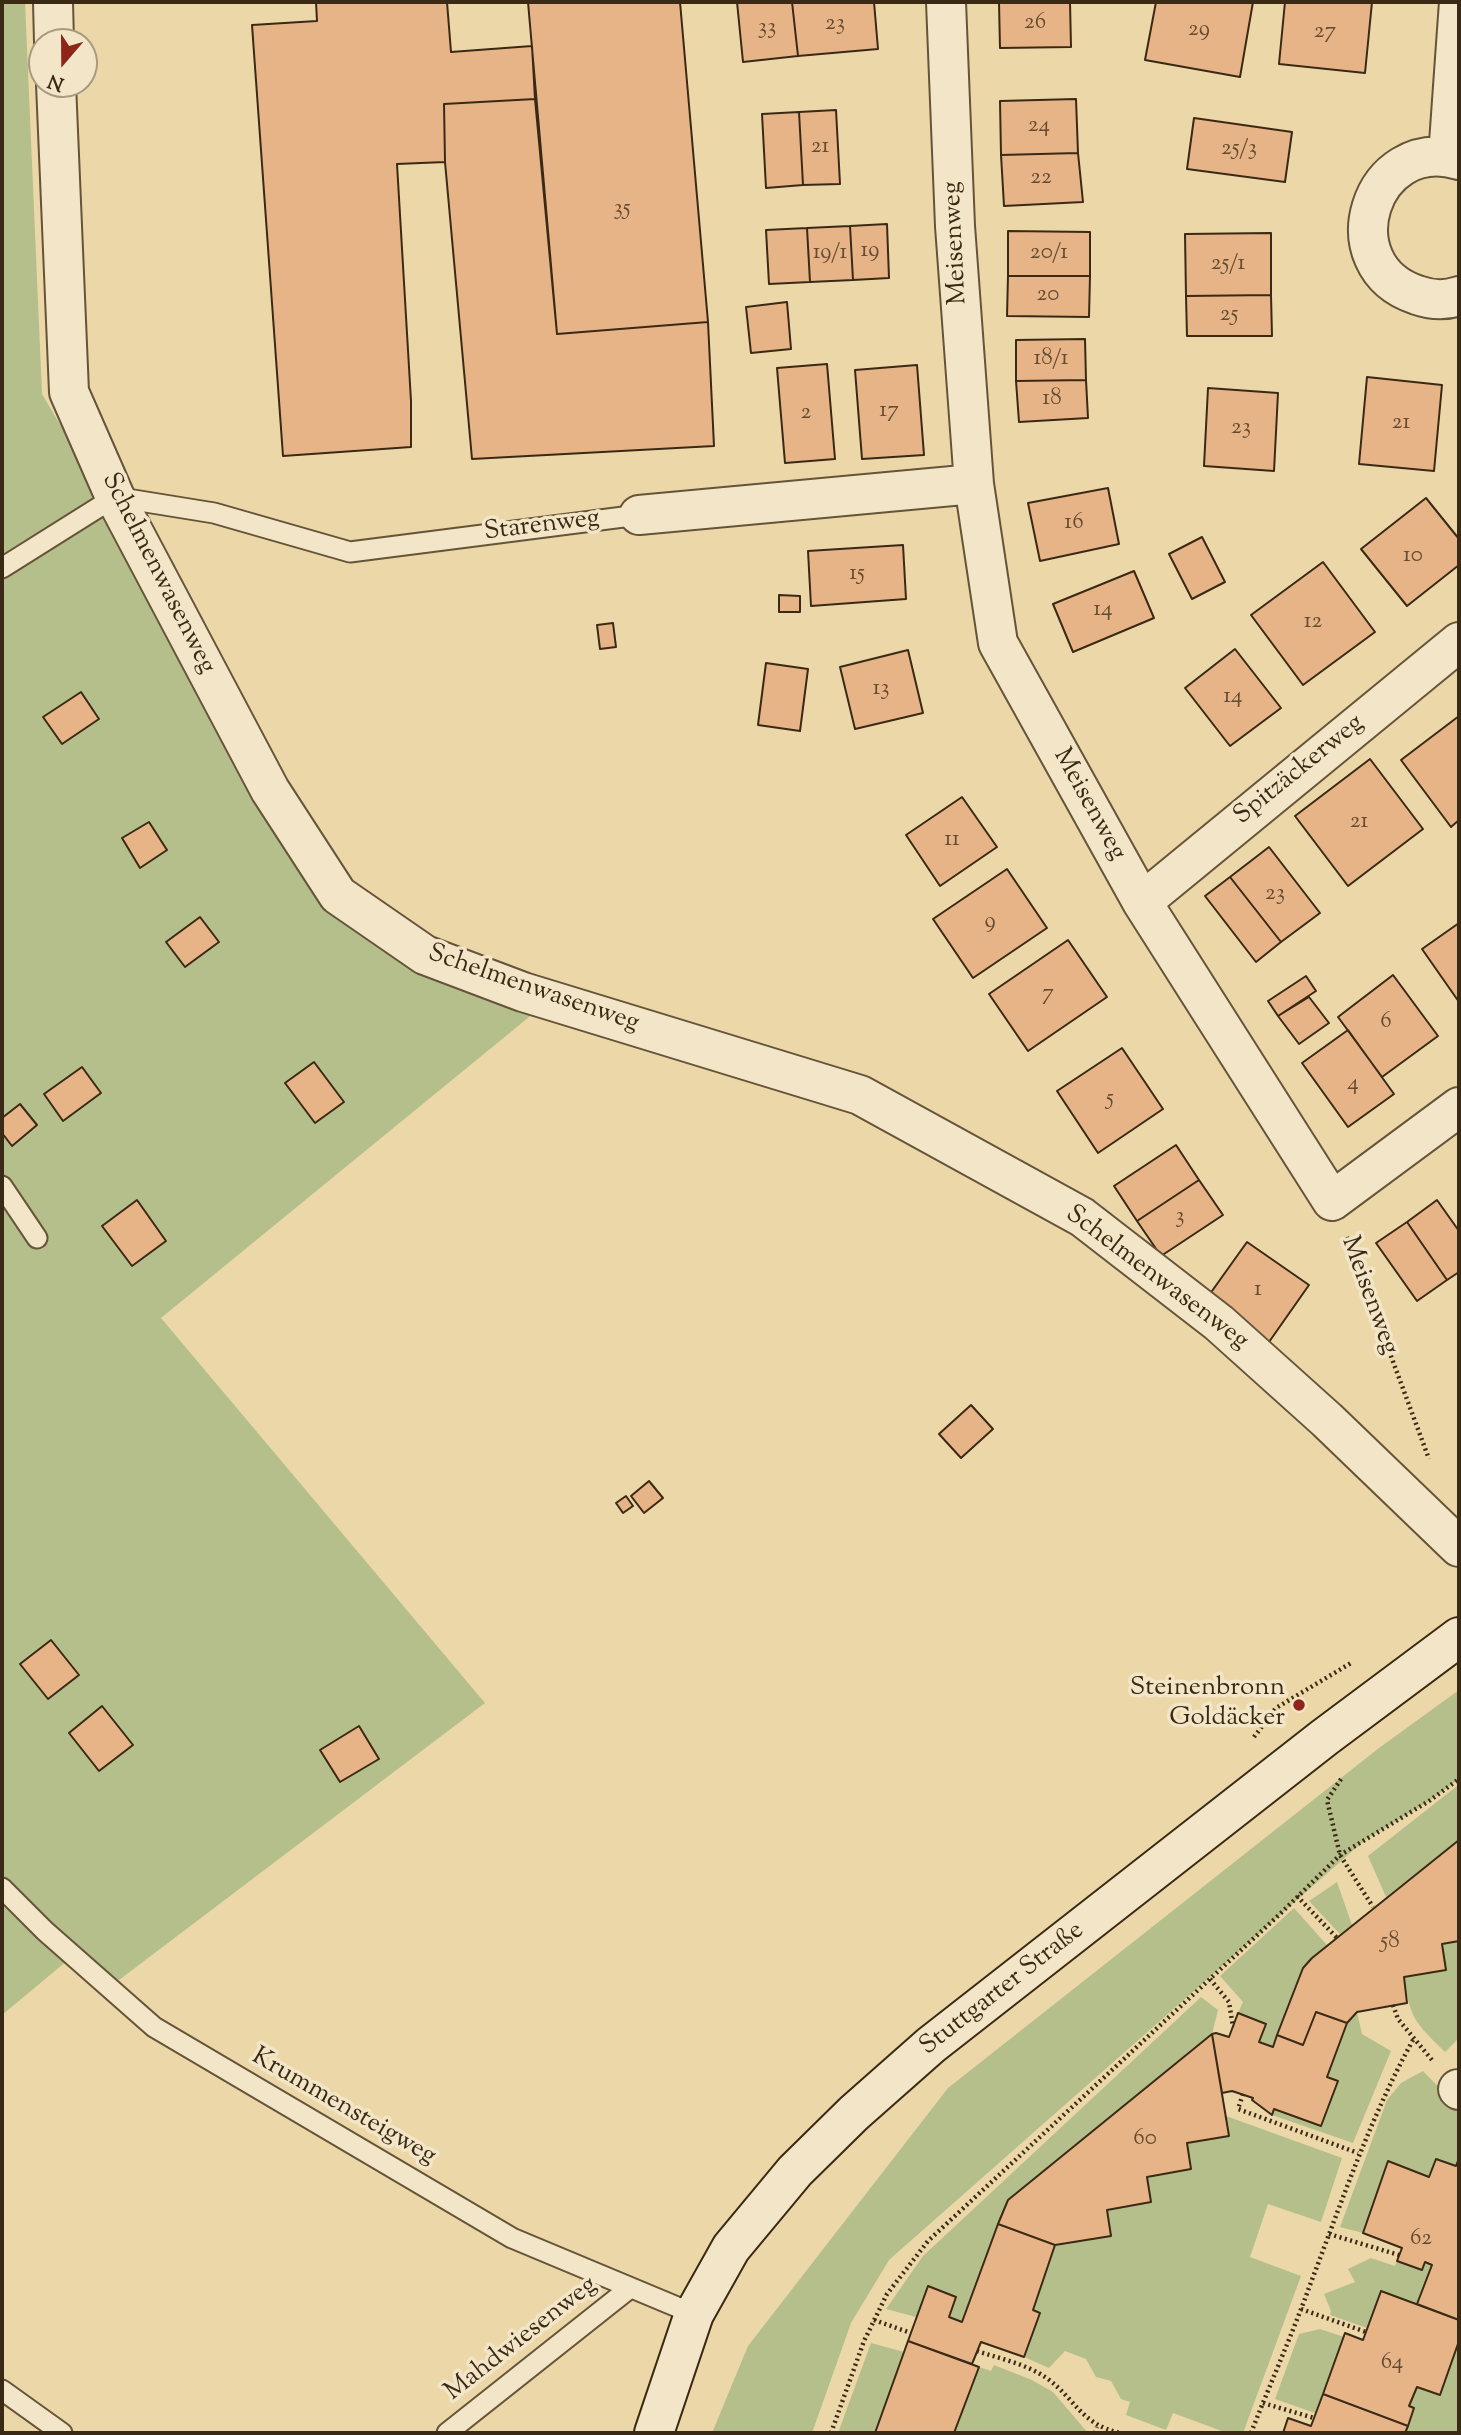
<!DOCTYPE html>
<meta charset="utf-8">
<style>
body{margin:0}
#map{position:relative;width:1461px;height:2435px;overflow:hidden;background:#ecd7a9;font-family:"Sorts Mill Goudy",serif}
canvas{display:block}
.frame{position:absolute;inset:0;border:4px solid #3a2914;pointer-events:none}
.north{position:absolute;left:28px;top:28px;width:70px;height:70px;box-sizing:border-box;background:#f3e5c7;border:2px solid #a99a7f;border-radius:50%;rotate:200deg;font-size:19px;font-weight:700;line-height:28px;text-align:center;color:#3a2914}
.north::after{content:'';display:block;margin:auto;width:24px;height:32px;background:#8f2418;clip-path:polygon(50% 0,100% 100%,50% 72%,0 100%)}
</style>
<div id="map">
<canvas width="1461" height="2435"></canvas>
<div class="frame"></div>
<div class="north">N</div>
</div>
<script>
const ctx = document.querySelector('canvas').getContext('2d');
ctx.lineJoin = 'round';
function paint(path, color) { ctx.fillStyle = color; ctx.fill(path, 'evenodd'); }
function trace(path, color, width, dash) { ctx.strokeStyle = color; ctx.lineWidth = width; ctx.lineCap = dash ? 'butt' : 'round'; ctx.setLineDash(dash || []); ctx.stroke(path); }
function drawText(font, color, halo, rows, align = 'center') {
  ctx.font = font + ' "Sorts Mill Goudy",serif'; ctx.lineWidth = 7; ctx.setLineDash([]); ctx.textBaseline = 'middle'; ctx.strokeStyle = halo; ctx.fillStyle = color; for (const [text, x, y, turn = 0] of rows) {
    ctx.save(); ctx.translate(x, y); ctx.rotate((+turn || 0) * Math.PI / 180); ctx.textAlign = isNaN(turn) ? turn : align; if (halo) ctx.strokeText(text, 0, 0); ctx.fillText(text, 0, 0); ctx.restore();
  }
}
const green = new Path2D(`
 M2,2H25L42,394L130,543L281,833L534,1013L161,1318L485,1703L119,1980L68,1960L2,2015Z
 M1459,1690V1779L1429,1801L1365,1840L889,2260L851,2323L812,2433H712L748,2346L948,2088L1379,1748Z
 M1457,1786H1459V1840L1386,1897L1368,1856Z
 M1337,1882L1352,1925L1340,1934L1309,1901Z
 M1294,1908L1327,1945L1303,1968L1273,2047L1259,2042L1266,2024L1238,2013L1243,2002L1220,1976Z
 M1459,1941V2038L1445,2052C1416,2023 1410,2020 1404,1977L1446,1970L1442,1944Z
 M1201,1997L1218,2010L1212,2034L1008,2200L962,2322L949,2317L956,2297L928,2287L916,2317L886,2309L923,2256Z
 M1357,2012L1362,2034L1391,2051L1353,2143L1272,2115L1274,2109L1322,2125L1338,2081L1327,2077L1347,2023Z
 M1423,2071L1459,2108V2158L1456,2166L1436,2159L1429,2177L1388,2162L1363,2233L1340,2227L1387,2100L1401,2083Z
 M1226,2116L1342,2158L1321,2222L1268,2204L1250,2257L1301,2276L1243,2433H1227L1173,2413L1166,2430L1126,2415L1130,2402L1121,2399L1111,2381L1096,2377L1086,2359L1065,2351L1049,2368L1024,2357L1040,2313L1033,2310L1055,2245L1111,2236L1107,2210L1150,2202L1147,2177L1191,2169L1187,2143L1229,2136Z
 M1371,2258L1395,2266L1397,2261L1421,2270L1425,2262L1432,2265L1417,2304L1382,2291L1367,2328L1330,2315L1331,2311L1324,2294L1355,2282L1348,2269Z
 M1320,2329L1344,2337L1315,2413L1275,2399L1299,2334Z
 M1459,2341V2433H1405L1414,2408L1409,2406L1417,2387L1440,2395Z
 M871,2343L904,2352L875,2433H838Z
 M994,2365L1032,2380L1053,2392L1088,2433H954L979,2367L991,2371Z`);
const building = new Path2D(`
 M316,2H447L451,52L532,46L535,99L444,104L445,162L397,164L411,401V447L283,456L252,25L317,21Z
 M528,2H680L708,322L557,334Z
 M737,2H792L798,56L743,62Z
 M792,2H874L878,49L798,56Z
 M999,2H1070L1071,47L1000,48Z
 M1156,2H1253L1240,77L1145,60Z
 M1285,2H1372L1365,73L1279,64Z
 M535,99L557,334L708,322L714,446L472,459L445,162L444,104Z
 M1076,99L1078,153L1001,155L1000,101Z
 M836,110L840,184L803,185L799,112Z
 M799,112L803,185L766,188L762,114Z
 M1194,118L1292,132L1285,182L1187,169Z
 M1078,153L1083,202L1004,206L1001,155Z
 M887,224L889,278L853,280L850,226Z
 M850,226L853,280L810,282L807,228Z
 M807,228L810,282L769,284L766,230Z
 M1008,231L1090,232V276H1008Z
 M1271,233V295L1186,296L1185,234Z
 M1008,276H1090L1089,317L1007,316Z
 M1271,295L1272,336H1187L1186,296Z
 M787,302L791,349L751,353L746,307Z
 M1085,339L1086,380L1016,381V340Z
 M827,364L835,459L785,463L777,368Z
 M917,365L924,455L862,459L855,370Z
 M1367,377L1442,385L1434,471L1359,464Z
 M1086,380L1088,418L1019,422L1016,381Z
 M1208,388L1278,393L1274,471L1204,466Z
 M1108,488L1119,544L1040,561L1028,503Z
 M1426,498L1459,539V565L1407,606L1361,549Z
 M1202,537L1225,582L1192,599L1169,554Z
 M903,545L906,599L811,606L808,551Z
 M1323,562L1375,632L1303,685L1251,615Z
 M1134,571L1154,618L1073,652L1053,604Z
 M779,595L800,596V612H779Z
 M613,623L616,647L600,649L597,625Z
 M1235,649L1281,708L1230,746L1185,688Z
 M908,650L923,713L855,729L840,667Z
 M766,663L808,669L800,731L758,725Z
 M81,692L99,719L62,744L43,717Z
 M1459,716V820L1451,827L1401,760Z
 M1370,759L1423,829L1348,886L1295,816Z
 M962,797L997,847L940,886L906,835Z
 M149,822L167,850L140,868L122,838Z
 M1269,847L1320,913L1281,942L1230,877Z
 M1007,869L1047,928L973,978L933,919Z
 M1230,877L1281,942L1256,962L1205,896Z
 M200,917L219,942L185,967L166,942Z
 M1459,923V1002L1422,949Z
 M1068,940L1107,997L1028,1051L989,994Z
 M1393,975L1438,1036L1382,1077L1338,1017Z
 M1306,976L1316,991L1278,1016L1268,1001Z
 M1309,997L1329,1023L1299,1044L1278,1016Z
 M1348,1030L1394,1094L1348,1127L1302,1063Z
 M1122,1048L1163,1109L1098,1153L1057,1091Z
 M314,1062L344,1102L315,1123L285,1083Z
 M82,1067L101,1093L63,1121L44,1094Z
 M20,1104L37,1125L12,1146L2,1133V1118Z
 M1176,1145L1199,1180L1137,1221L1114,1186Z
 M1199,1180L1223,1215L1161,1256L1137,1221Z
 M137,1200L166,1241L132,1266L102,1226Z
 M1437,1200L1459,1231V1272L1447,1280L1407,1222Z
 M1407,1222L1447,1280L1417,1301L1376,1243Z
 M1247,1242L1309,1285L1269,1342L1207,1298Z
 M971,1405L993,1429L961,1458L939,1434Z
 M649,1481L663,1498L644,1513L631,1496Z
 M626,1496L633,1506L623,1513L616,1503Z
 M51,1640L79,1675L48,1699L20,1664Z
 M102,1706L133,1745L99,1771L69,1733Z
 M359,1726L379,1759L340,1782L320,1750Z
 M1459,1840V1941L1442,1944L1446,1970L1404,1977L1407,2003L1357,2012L1347,2023L1316,2012L1303,2045L1277,2035L1303,1968L1312,1958Z
 M1316,2012L1347,2023L1327,2077L1338,2081L1321,2126L1274,2109L1272,2115L1252,2100L1253,2098L1232,2091L1222,2093L1212,2034L1216,2033L1229,2037L1238,2013L1266,2024L1259,2042L1273,2047L1277,2035L1303,2045Z
 M1212,2034L1229,2136L1187,2143L1191,2169L1147,2177L1151,2202L1107,2210L1111,2236L1055,2245L998,2224L1008,2200Z
 M1459,2158V2320L1417,2304L1432,2265L1425,2262L1422,2270L1397,2261L1402,2248L1363,2233L1388,2161L1429,2177L1436,2159L1456,2166Z
 M998,2224L1055,2245L1033,2310L1040,2313L1024,2357L981,2342L972,2364L908,2341L928,2286L956,2297L949,2317L962,2322Z
 M1381,2291L1459,2320V2341L1440,2395L1417,2387L1409,2406L1414,2408L1408,2426L1323,2394L1345,2333L1363,2340Z
 M908,2341L979,2367L954,2433H875Z
 M1323,2394L1408,2426L1405,2433H1283L1288,2418L1311,2426Z`);
const path = new Path2D(`
 M1347,1237L1429,1459
 M1254,1737L1276,1708L1351,1663
 M1341,1779L1327,1800L1340,1855L1373,1907
 M1297,1896L1337,1938
 M1210,1979L1229,2002L1233,2027
 M1393,2005L1398,2019L1432,2060
 M1243,2094L1238,2109L1358,2153
 M1329,2234L1399,2255
 M1301,2309L1366,2332
 M874,2320L911,2333
 M977,2351C1001,2359 1027,2364 1048,2379C1076,2400 1081,2424 1120,2433
 M1263,2403L1314,2418
 M831,2433L864,2341L887,2294L928,2241L1281,1913L1340,1855L1429,1801L1459,1779
 M1095,2433L1097,2427
 M1251,2433C1270,2384 1292,2335 1310,2285C1342,2201 1370,2118 1413,2040`);
const lane = new Path2D(`
 M2,568L115,497L214,513L350,552L639,515
 M2,1186L37,1238
 M2,1888L45,1931L154,2027L512,2238L694,2314
 M2,2390L62,2433
 M447,2433L630,2288`);
const street = new Path2D(`
 M53,2L54,42
 M946,2L955,226L974,484L998,643L1142,902L1332,1201L1459,1107
 M56,84L69,392L115,497L270,790L338,895L425,955L523,992L860,1095L1082,1217L1219,1323L1327,1420L1459,1547
 M1448,157L1459,2
 M1459,160C1370,134 1329,266 1417,295C1431,300 1445,301 1459,296
 M639,515L974,484
 M1142,902L1459,642
 M1458,2089L1459,2090`);
const secondary = new Path2D(`
 M654,2433L694,2314L731,2248L795,2171L854,2113L931,2045L1325,1737L1459,1637`);
const markers = [
 [1299,1705,7,"#8f2418"]
];
const numberNames = [
 ["26",1035,24],
 ["23",835,25],
 ["33",767,29],
 ["29",1199,31],
 ["27",1325,33],
 ["24",1039,127],
 ["21",820,148],
 ["25/3",1239,150],
 ["22",1041,179],
 ["35",622,210],
 ["19",870,252],
 ["19/1",830,254],
 ["20/1",1049,254],
 ["25/1",1228,265],
 ["20",1048,296],
 ["25",1229,316],
 ["18/1",1051,360],
 ["18",1052,400],
 ["17",889,412],
 ["2",806,414],
 ["21",1401,424],
 ["23",1241,429],
 ["16",1074,524],
 ["10",1413,557],
 ["15",857,575],
 ["14",1103,611],
 ["12",1313,623],
 ["13",881,690],
 ["14",1233,698],
 ["21",1359,823],
 ["11",952,841],
 ["23",1275,895],
 ["9",990,923],
 ["7",1048,995],
 ["6",1386,1023],
 ["4",1353,1085],
 ["5",1110,1100],
 ["3",1180,1218],
 ["1",1258,1291],
 ["58",1390,1943],
 ["60",1145,2140],
 ["62",1421,2240],
 ["64",1392,2364]
];
const streetNames = [
 ["Meisenweg",957,243,-93],
 ["Starenweg",542,527,-7],
 ["Schelmenwasenweg",157,574,63],
 ["Spitzäckerweg",1300,771,-39],
 ["Meisenweg",1088,805,61],
 ["Schelmenwasenweg",533,990,19],
 ["Schelmenwasenweg",1156,1279,37],
 ["Meisenweg",1368,1296,70],
 ["Stuttgarter Straße",1003,1990,-38],
 ["Krummensteigweg",343,2108,30],
 ["Mahdwiesenweg",522,2340,-38]
];
const poiNames = [
 ["Steinenbronn",1285,1690],
 ["Goldäcker",1285,1720]
];
paint(green, '#b4bf8b');
paint(building, '#e7b488');
trace(building, '#3a2914', 2);
trace(lane, '#665439', 23);
trace(street, '#665439', 42);
trace(secondary, '#3a2914', 42);
trace(path, '#3a2914', 4.5, [2, 3.5]);
trace(lane, '#f3e5c7', 19);
trace(street, '#f3e5c7', 38);
trace(secondary, '#f3e5c7', 38);
for (const [x, y, r, color] of markers) { const dot = new Path2D(); dot.arc(x, y, r, 0, 2 * Math.PI); ctx.fillStyle = color; ctx.fill(dot); trace(dot, '#f3e5c7', 2.5); }
drawText('23px', '#654c31', null, numberNames);
drawText('26px', '#3a2914', '#f3e5c7', streetNames);
drawText('26px', '#3a2914', '#f3e5c7', poiNames, 'right');
</script>
